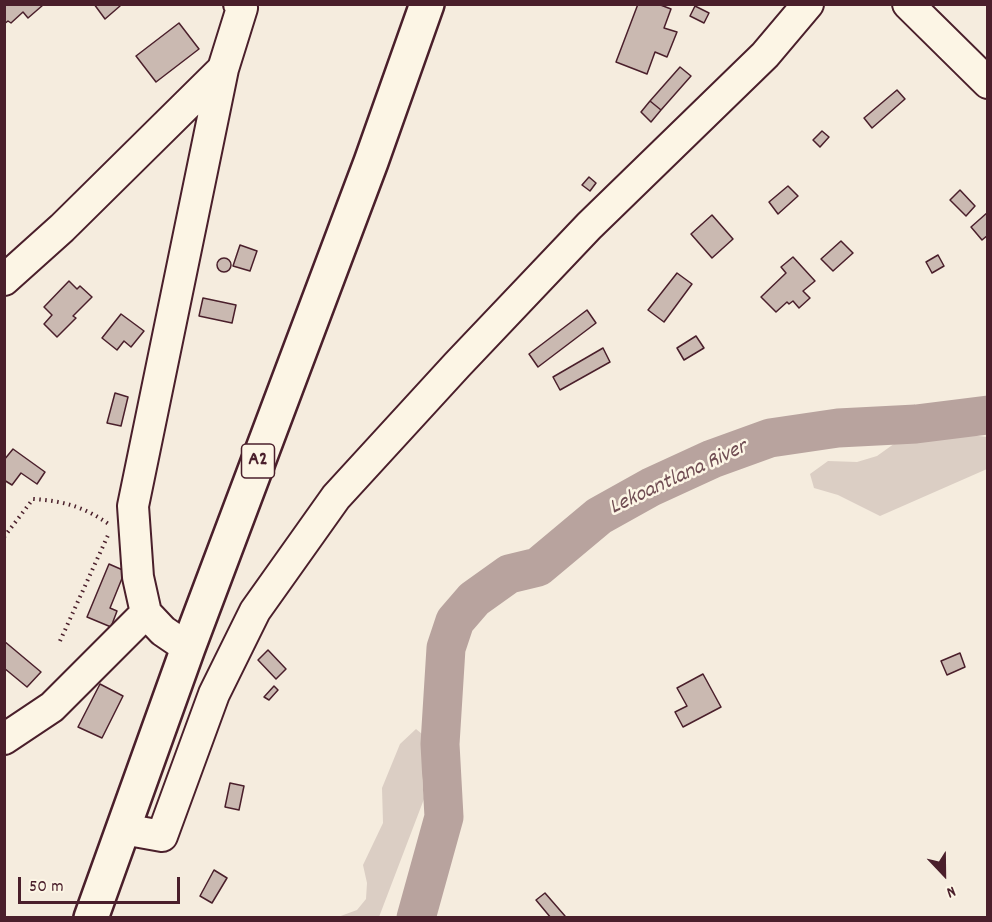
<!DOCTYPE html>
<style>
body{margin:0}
#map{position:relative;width:992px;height:922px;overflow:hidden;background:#f5ecde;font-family:Dekko,sans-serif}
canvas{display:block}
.frame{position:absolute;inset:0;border:6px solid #4a1f2b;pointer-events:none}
.north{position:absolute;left:914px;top:844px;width:60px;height:60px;-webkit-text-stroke:4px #fcf5e5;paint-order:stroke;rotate:158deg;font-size:16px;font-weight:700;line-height:24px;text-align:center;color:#4a1f2b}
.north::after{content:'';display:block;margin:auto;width:21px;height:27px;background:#4a1f2b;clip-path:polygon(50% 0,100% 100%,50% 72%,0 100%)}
.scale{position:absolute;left:18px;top:877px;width:162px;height:27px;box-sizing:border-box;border:3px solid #4a1f2b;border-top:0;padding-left:8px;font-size:18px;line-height:21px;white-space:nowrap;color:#4a1f2b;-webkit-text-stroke:4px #fcf5e5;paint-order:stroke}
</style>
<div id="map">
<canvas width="992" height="922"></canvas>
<div class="frame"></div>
<div class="north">N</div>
<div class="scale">50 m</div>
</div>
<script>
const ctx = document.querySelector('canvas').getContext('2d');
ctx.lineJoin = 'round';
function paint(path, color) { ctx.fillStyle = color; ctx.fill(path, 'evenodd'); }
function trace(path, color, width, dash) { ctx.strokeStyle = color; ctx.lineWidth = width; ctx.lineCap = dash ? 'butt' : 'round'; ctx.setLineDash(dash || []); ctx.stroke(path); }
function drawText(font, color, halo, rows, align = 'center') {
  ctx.font = font + ' Dekko,sans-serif'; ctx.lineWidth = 5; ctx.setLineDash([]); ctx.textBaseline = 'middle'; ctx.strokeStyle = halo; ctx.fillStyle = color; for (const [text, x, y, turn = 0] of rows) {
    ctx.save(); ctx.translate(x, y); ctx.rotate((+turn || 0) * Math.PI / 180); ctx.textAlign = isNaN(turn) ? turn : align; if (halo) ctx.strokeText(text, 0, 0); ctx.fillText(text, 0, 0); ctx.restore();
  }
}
const green = new Path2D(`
 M928,430L987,437V469L880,516L838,495L814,488L810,474L828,461L857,462L877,456L898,441Z
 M416,729L428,739L422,780L424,799L379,917H338L357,910L366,899L367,883L363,865L383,823L382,788L400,744Z`);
const river = new Path2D(`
 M416,918L444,817L440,744L446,648L455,621L474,599L509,574L538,567L599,516L651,487L712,459L770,438L838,428L916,424L988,415`);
const building = new Path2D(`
 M4,4H43V5L28,18L23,12L11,23L8,21L4,24Z
 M94,4H119L120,6L105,19Z
 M638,4H658L671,9L664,28L677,32L667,57L655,52L647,74L616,62Z
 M695,6L709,13L704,23L690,16Z
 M179,23L199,49L156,82L136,56Z
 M680,67L691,76L661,110L650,101Z
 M897,90L905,99L872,128L864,118Z
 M650,101L661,110L651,122L641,112Z
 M822,131L829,137L820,147L813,140Z
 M589,177L596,183L590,191L582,185Z
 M788,186L798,196L778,214L769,202Z
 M960,190L975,206L966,216L950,200Z
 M988,212V235L982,240L971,227Z
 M712,215L733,239L712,258L691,234Z
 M841,241L853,253L833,271L821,259Z
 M240,245L257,251L250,271L233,266Z
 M938,255L944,266L932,273L926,262Z
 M793,257L815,281L803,291L810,298L799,308L793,301L789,304L787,302L776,312L761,297L786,273L781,267Z
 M217 265a7 7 0 1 1 14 0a7 7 0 1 1-14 0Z
 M677,273L692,284L664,322L648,310Z
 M69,281L77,289L80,286L92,297L73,316L76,318L57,337L44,324L52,315L44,307Z
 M203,298L236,305L232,323L199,316Z
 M587,310L596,323L538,367L529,354Z
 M121,314L144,331L131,347L124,341L117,350L102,338Z
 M696,336L704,348L684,360L677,348Z
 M603,348L610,362L560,390L553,377Z
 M115,393L128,397L121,426L107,423Z
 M13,449L45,472L37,484L21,473L12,485L4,480V460Z
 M109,564L125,571L110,608L117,611L111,627L87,617Z
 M4,641L41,672L27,687L4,668Z
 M268,650L286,669L276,679L258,660Z
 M960,653L965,667L947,675L941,661Z
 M703,674L721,707L683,727L675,712L687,706L677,688Z
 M100,684L123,696L102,738L78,727Z
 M274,686L278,690L269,700L264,697Z
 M230,783L244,786L239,810L225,807Z
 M214,870L227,878L212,903L200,896Z
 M545,893L565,916L563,918H551L536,900Z`);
const path = new Path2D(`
 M4,537L33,499C64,501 85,507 110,525
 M60,641L109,533`);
const minor = new Path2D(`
 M908,4L988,83
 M4,280L62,228L223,69
 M188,648L163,631L146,613L138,577L133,506L223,69L242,8L239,4
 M4,739L52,707L146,613
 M123,829L162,836L214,694L255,611L336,497L457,365L589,226L765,55L808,4`);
const major = new Path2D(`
 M91,918L188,648L371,162L427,4`);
const shields = [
 [258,461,33]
];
const shieldNames = [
 ["A2",258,461]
];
const waterNames = [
 ["Lekoantlana River",679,479,-25]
];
paint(green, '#dbcec4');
trace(river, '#b8a39e', 39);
paint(building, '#cab9b1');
trace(building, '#4a1f2b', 1.5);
trace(minor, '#4a1f2b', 34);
trace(major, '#4a1f2b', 38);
trace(path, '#4a1f2b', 4, [1.5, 4.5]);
trace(minor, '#fcf5e5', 30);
trace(major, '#fcf5e5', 33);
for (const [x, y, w] of shields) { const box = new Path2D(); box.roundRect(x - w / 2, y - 17, w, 34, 4.5); ctx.fillStyle = '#fcf5e5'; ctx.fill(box); trace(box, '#4a1f2b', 1.5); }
drawText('bold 20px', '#4a1f2b', null, shieldNames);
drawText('italic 22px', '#704d53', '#fcf5e5', waterNames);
</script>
